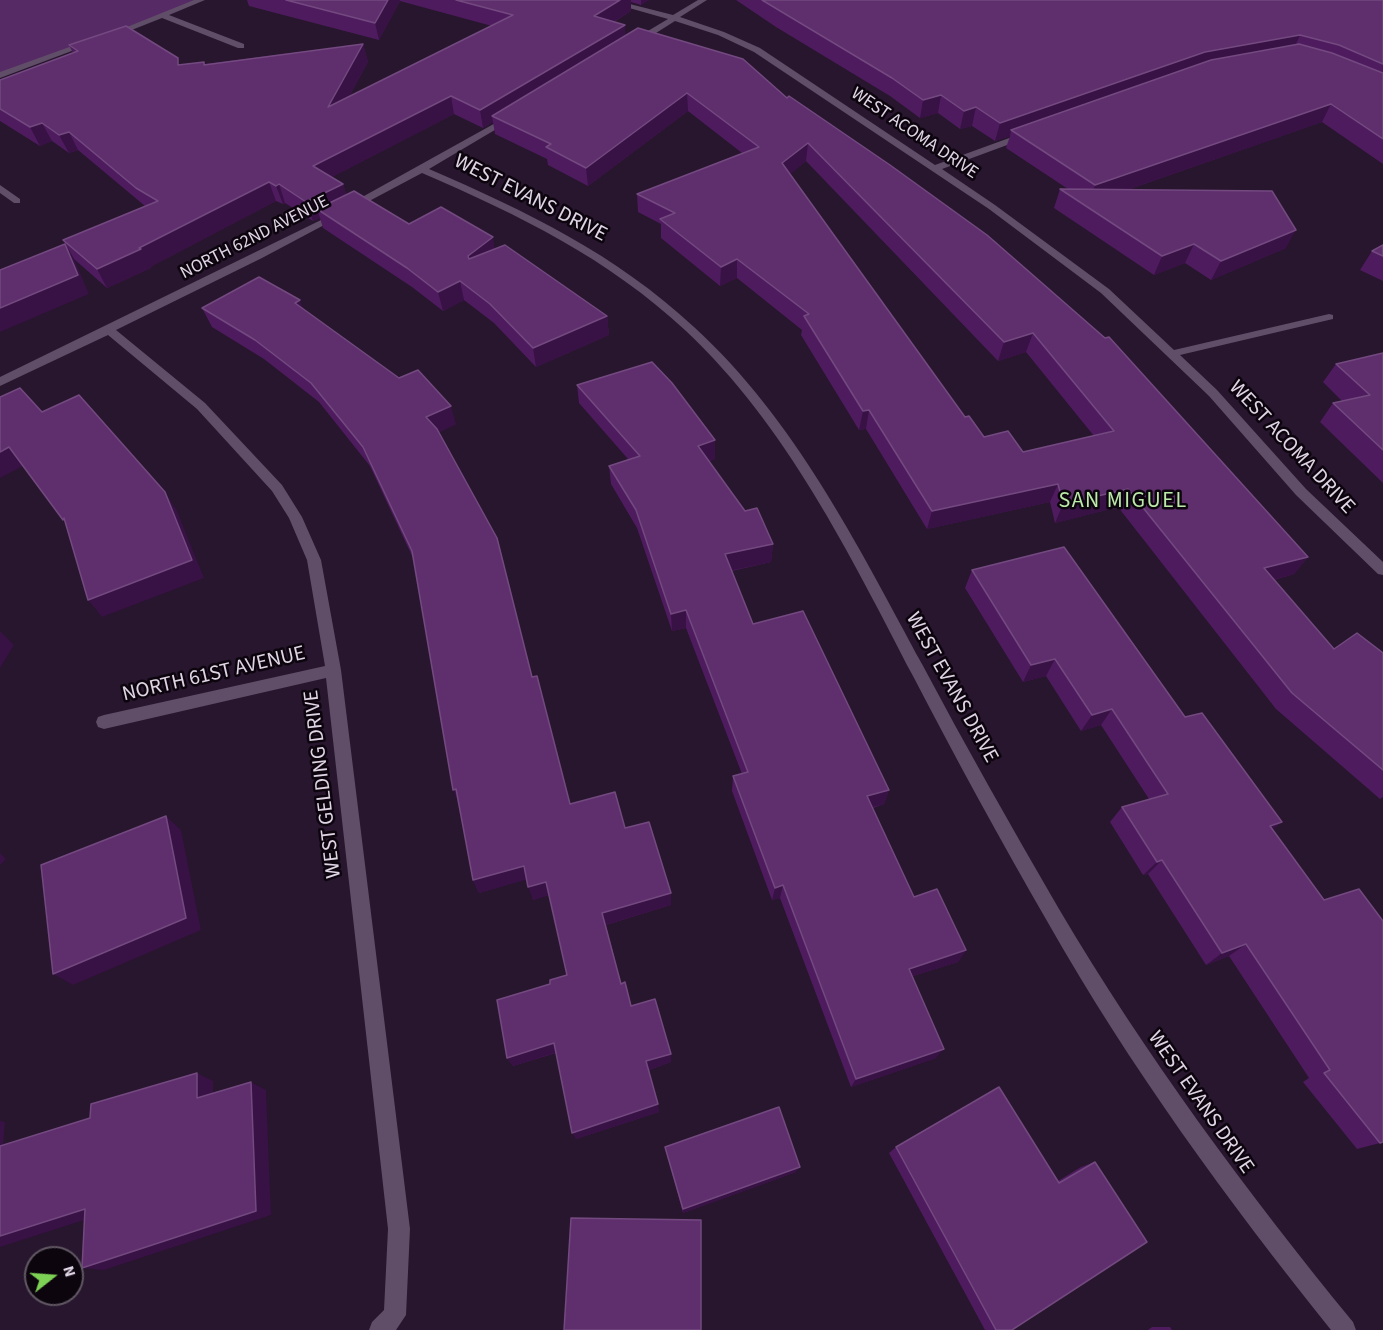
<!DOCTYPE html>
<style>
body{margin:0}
#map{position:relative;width:1383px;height:1330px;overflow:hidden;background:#27162d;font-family:"Source Sans 3",sans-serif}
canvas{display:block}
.north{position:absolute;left:24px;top:1246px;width:60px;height:60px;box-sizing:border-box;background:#0c050e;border:2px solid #615864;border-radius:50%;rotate:73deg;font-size:16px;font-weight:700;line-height:24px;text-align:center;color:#e0d5e5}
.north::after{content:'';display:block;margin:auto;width:21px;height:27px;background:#7dd154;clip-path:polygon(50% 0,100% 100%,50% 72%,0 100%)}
</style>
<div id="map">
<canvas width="1383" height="1330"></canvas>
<div class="north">N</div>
</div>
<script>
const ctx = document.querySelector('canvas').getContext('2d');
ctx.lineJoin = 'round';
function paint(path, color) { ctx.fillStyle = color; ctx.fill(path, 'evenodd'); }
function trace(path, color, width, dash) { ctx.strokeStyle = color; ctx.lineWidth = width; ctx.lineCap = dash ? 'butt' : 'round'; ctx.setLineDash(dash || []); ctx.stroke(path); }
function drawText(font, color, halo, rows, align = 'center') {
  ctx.font = font + ' "Source Sans 3",sans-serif'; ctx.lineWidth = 5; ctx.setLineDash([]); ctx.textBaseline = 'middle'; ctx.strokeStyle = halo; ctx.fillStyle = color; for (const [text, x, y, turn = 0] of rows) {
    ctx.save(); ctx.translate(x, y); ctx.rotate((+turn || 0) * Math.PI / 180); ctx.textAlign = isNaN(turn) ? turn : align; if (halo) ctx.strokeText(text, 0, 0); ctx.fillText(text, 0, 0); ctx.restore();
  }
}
const green = new Path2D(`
 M0,0H201L0,75Z`);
const street = new Path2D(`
 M194,0H205L169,15L244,44V48H238L162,18L114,37L107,35Z
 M601,0H614L673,15L698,0H707L680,17L724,32L760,48L935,165L1023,133H1029V137L942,169L995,205L1109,289L1174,350L1329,314L1333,315V319L1180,355L1217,390L1306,489L1383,562V575L1378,574L1296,495L1209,396L1101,293L989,209L754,52L718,35L675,21L637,45H631V41L668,19Z
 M86,41L93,43L0,78V72Z
 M508,116L515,118L429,169C528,212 614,253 694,327C795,419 858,546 922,664C966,747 1012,828 1059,909C1145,1055 1246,1191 1353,1322L1356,1330H1331C1227,1200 1129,1066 1047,921C1001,841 956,759 913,676C850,555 787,426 686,331C606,257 521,216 422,173L262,258L116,330L205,403L282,485L302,517L321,560L341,670L410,1229L406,1315L396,1330H369L372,1322L384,1310L388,1229L326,678L104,729L98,727L96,722L98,717L104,715L325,666L307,560L289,518L272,491L197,409L108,335L0,386V377L319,221Z
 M0,185L20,199V203H14L0,193Z`);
const wall = new Path2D(`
 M247,0H649L641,5L631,2V11L614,22L625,25V36L743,59L1308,557L1294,574L1274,580L1334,649L1383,653V797L1380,799L1276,709L1118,507L1055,523L1050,502L927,529L866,429L859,430L801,335L802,330L737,278L720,286L661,238V224L638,212L637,194L742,153L688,111L588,186L548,165L547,159L495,134L493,122L483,128L454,114L332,177L343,184L346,194L409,224L495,249L607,316L609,335L536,367L494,323L464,300L443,311L412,287L323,228L320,218L313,221L285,203L283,204L276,201L150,267L151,268L107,288L74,259L63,240L145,206L78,150L69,153L52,141L40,146L0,121V80L73,53L69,45L180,65L204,62L205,64L363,44L368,62L349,97L492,26L400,1L379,40L249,6ZM806,161L998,361L1026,352L1094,436L1023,452L984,437L965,417L790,174Z
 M736,0H1383V164L1322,122L1127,190L1286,248L1211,280L1185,263L1154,275L1054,208L1060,189H1068L1006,148L1010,136L995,141L972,126L960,129L938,113L920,118L890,96L776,27Z
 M1383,245V281L1360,270L1372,251Z
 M202,308L303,310L456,424L439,432L532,677L570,804L625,828L671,893V905L606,925L621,984L631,1006L671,1054V1062L649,1070L659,1112L576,1139L556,1053L513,1066L507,1058L550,984L567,975L549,895L533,900L527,879L479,893L473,880L413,558L370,466L319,402L264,359L212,327Z
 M1383,353V483L1320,422L1333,403L1342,401L1323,382L1336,364Z
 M577,385L715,459L709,461L745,511L773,544L771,562L732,571L753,624L889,790L884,804L873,808L914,897L966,950L958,962L913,976L936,1058L851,1087L780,898L772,900L732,791L733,776L742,774L686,628L672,631L637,528L611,484L609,466L628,459L579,403Z
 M972,570L1185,717L1273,829L1380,1143L1357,1149L1303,1082L1309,1078L1229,956L1206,965L1148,874L1143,875L1110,822L1122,807L1149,799L1101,725L1081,731L1046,676L1023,682L965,588Z
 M665,1147L796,1172L683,1213Z
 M896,1147L1058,1181L1081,1167L1095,1162L1012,1330H985L889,1153Z
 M1152,1327H1170L1172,1330H1148Z`);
const shadedWall = new Path2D(`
 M388,0H400V1L379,40L375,23Z
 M620,0H631V11L595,33L594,16Z
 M641,0H649L641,5Z
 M625,25L626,42L492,116L493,122L483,128L480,110Z
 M1300,35L1292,53L1011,130L1010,136L995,141L1000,123L1205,52Z
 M363,44L368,62L334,125L328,107Z
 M687,93L688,111L588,186L586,168Z
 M941,95L938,113L920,118L923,100Z
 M451,96L454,114L319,184L313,166Z
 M1331,104L1322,122L1089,203L1095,185Z
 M976,107L972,126L960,129L964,111Z
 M42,123L52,141L40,146L30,127Z
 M69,132L78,150L69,153L59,135Z
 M808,143L806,161L781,182L782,163Z
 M269,182L276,201L150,267L151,268L107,288L97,269Z
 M279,184L285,203L283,204L276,186Z
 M343,184L349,203L317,209L320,218L313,221L306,202Z
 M1296,230L1286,248L1211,280L1221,261Z
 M493,237L496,256L472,275L468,256Z
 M65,244L76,263L89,294L0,332V308Z
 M1194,244L1185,263L1154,275L1162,256Z
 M737,259V278L720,286L721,267Z
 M460,281L464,300L443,311L438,292Z
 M300,300L307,319L295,303Z
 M607,316L609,335L536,367L533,348Z
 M1033,333L1026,352L998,361L1004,342Z
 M451,406L456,424L432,435L426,417Z
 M869,410L866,429L859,430L863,411Z
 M715,440V459L698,465V446Z
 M9,447L23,466L0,478V452Z
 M1058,484L1050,502L927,529L932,511Z
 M1128,489L1118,507L1055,523L1063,504Z
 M165,492L177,511L204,578L102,617L88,600Z
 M773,544L771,562L724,572L725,554Z
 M1308,557L1294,574L1251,586L1264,568Z
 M686,610V628L672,631L671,614Z
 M0,631L14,645L0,668Z
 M1055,659L1046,676L1023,682L1031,665Z
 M1112,709L1101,725L1081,731L1092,715Z
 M456,789L459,804L453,790Z
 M889,790L884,804L862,810L867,796Z
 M166,816L181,830L201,930L73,985L53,974Z
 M1282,822L1265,836L1270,826Z
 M0,853L6,859L0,865Z
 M1162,860L1148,874L1143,875L1157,862Z
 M524,866L529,879L479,893L473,880Z
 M546,882L550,895L533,900L528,887Z
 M783,885L780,898L772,900L775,888Z
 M671,893V905L605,925L602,913Z
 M1246,944L1229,956L1206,965L1222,953Z
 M966,950L958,962L903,979L909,969Z
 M554,1043L558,1052L513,1066L507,1058Z
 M944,1049L936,1058L851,1087L856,1079Z
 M671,1054V1062L648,1070L646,1061Z
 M197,1073L213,1081V1106L197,1098Z
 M251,1082L266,1090L271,1215L104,1270L82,1268Z
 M658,1104L659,1112L576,1139L572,1133Z
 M0,1121L5,1122L2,1158H0Z
 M800,1167L796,1172L683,1213V1209Z
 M85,1209L106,1213L0,1247V1236Z`);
const building = new Path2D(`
 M286,0H388L375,23Z
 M456,0H620L594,16L625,25L480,110L451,96L313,166L343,184L306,202L279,184L276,186L269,182L139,248L141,249L97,269L63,240L158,201L136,188L69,132L59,135L42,123L30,127L0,109V80L78,51L69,45L126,26L178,58V65L204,62V65L363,44L328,107L513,15Z
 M762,0H1383V64L1339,45L1300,35L1205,52L1000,123L976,107L964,111L941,95L923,100L892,78Z
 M638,28L743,59L787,98L789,96L890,165L987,235L1105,338L1109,337L1308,557L1264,568L1334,649L1357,633L1383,653V770L1292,693L1128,489L1063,504L1058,484L932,511L869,410L863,411L804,316L809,314L737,259L721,267L660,219L675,213L637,194L759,147L687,93L586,168L546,147L551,144L492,116ZM808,143L1004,342L1033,333L1114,431L1023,452L1008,431L984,437L969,416L965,417L782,163Z
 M1299,44L1332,53L1383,73V139L1331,104L1095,185L1011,130L1211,60Z
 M1060,189L1272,191L1296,230L1221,261L1194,244L1162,256Z
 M354,191L409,224L441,207L493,237L468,256L469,259L505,245L607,316L533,348L490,304L460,281L438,292L407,268L317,209Z
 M65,244L78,275L0,308V270Z
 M1383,245V256L1372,251Z
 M259,277L300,300L295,303L399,378L418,370L451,406L426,417L437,429L497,538L532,677L537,676L570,804L615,792L625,828L649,822L671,893L602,913L621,984L625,982L631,1006L655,999L671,1054L646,1061L658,1104L572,1133L554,1043L507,1058L497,1000L550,984V980L567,975L546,882L528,887L524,866L473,880L456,789L453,790L412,551L363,447L311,383L255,340L202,308Z
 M1383,353V450L1333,403L1370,395L1336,364Z
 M652,362L672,383L715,440L698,446L745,511L757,508L773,544L725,554L753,624L803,611L889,790L867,796L914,897L937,889L966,950L909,969L944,1049L856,1079L783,885L775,888L733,776L748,772L686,610L671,614L636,510L609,466L640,456L577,385Z
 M20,388L42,412L79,395L165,492L192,560L88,600L64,518L63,520L9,447L0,452V397Z
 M1064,547L1185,717L1202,713L1282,822L1270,826L1324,900L1359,889L1383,921V1142L1380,1143L1324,1073L1330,1070L1246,944L1222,953L1162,860L1157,862L1122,807L1168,794L1112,709L1092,715L1055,659L1031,665L972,570Z
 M166,816L186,918L53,974L41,865Z
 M197,1073V1098L251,1082L256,1211L82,1268L85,1209L0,1236V1146L90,1118L91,1104Z
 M999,1087L1059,1183L1095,1162L1147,1242L1012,1330H996L896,1147Z
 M779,1107L800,1167L683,1209L665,1147Z
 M571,1218L701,1220V1330H564Z`);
const farStreetnames = [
 ["WEST ACOMA DRIVE",914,134,34],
 ["NORTH 62ND AVENUE",255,238,-27]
];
const streetNames = [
 ["WEST EVANS DRIVE",530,199,27],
 ["WEST ACOMA DRIVE",1291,448,47],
 ["NORTH 61ST AVENUE",214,675,-13],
 ["WEST EVANS DRIVE",951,688,61],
 ["WEST GELDING DRIVE",324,784,-97],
 ["WEST EVANS DRIVE",1200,1103,55]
];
const neighbourhoodNames = [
 ["SAN MIGUEL",1123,502]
];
paint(green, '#562a65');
paint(street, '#604d68');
paint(wall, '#4f1b5f');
paint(shadedWall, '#381145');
paint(building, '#5f2f6d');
trace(building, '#734980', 1.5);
drawText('18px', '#e0d5e5', '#0c050e', farStreetnames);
drawText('21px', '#e0d5e5', '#0c050e', streetNames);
ctx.letterSpacing = '1.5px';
drawText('22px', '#bceaa9', '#0c050e', neighbourhoodNames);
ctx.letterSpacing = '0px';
</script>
